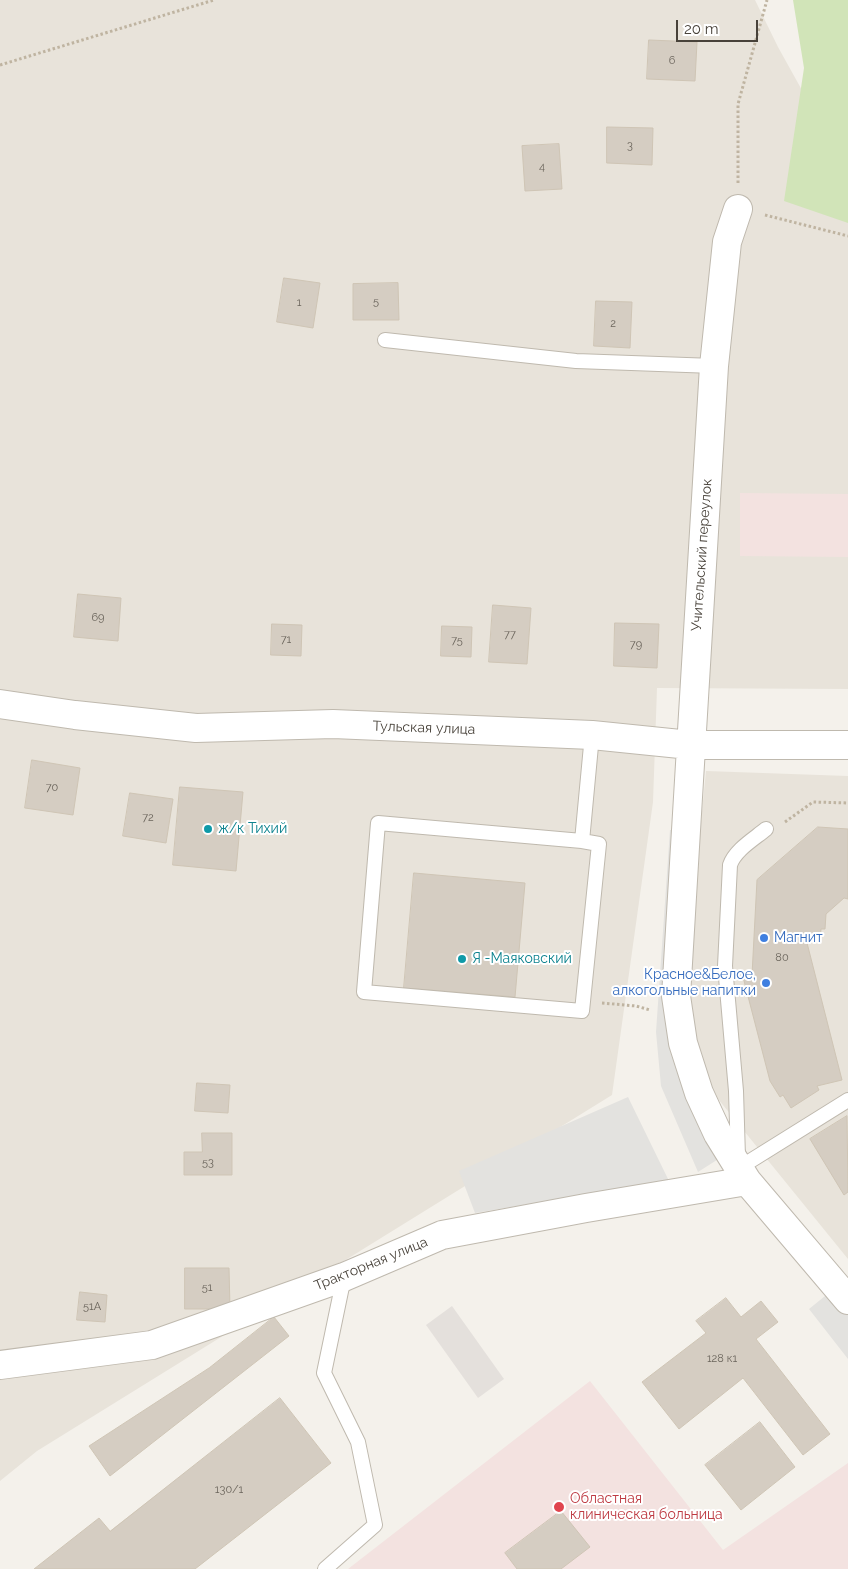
<!DOCTYPE html>
<meta charset="utf-8">
<style>
body{margin:0}
#map{position:relative;width:848px;height:1569px;overflow:hidden;background:#f4f1eb;font-family:Raleway,sans-serif}
canvas{display:block}
.scale{position:absolute;left:676px;top:20px;width:82px;height:22px;box-sizing:border-box;border:2px solid #48423a;border-top:0;padding-left:6px;font-size:15px;line-height:18px;white-space:nowrap;color:#48423a;-webkit-text-stroke:4px #fff;paint-order:stroke}
</style>
<div id="map">
<canvas width="848" height="1569"></canvas>
<div class="scale">20 m</div>
</div>
<script>
const ctx = document.querySelector('canvas').getContext('2d');
ctx.lineJoin = 'round';
function paint(path, color) { ctx.fillStyle = color; ctx.fill(path, 'evenodd'); }
function trace(path, color, width, dash) { ctx.strokeStyle = color; ctx.lineWidth = width; ctx.lineCap = dash ? 'butt' : 'round'; ctx.setLineDash(dash || []); ctx.stroke(path); }
function drawText(font, color, halo, rows, align = 'center') {
  ctx.font = font + ' Raleway,sans-serif'; ctx.lineWidth = 4; ctx.setLineDash([]); ctx.textBaseline = 'middle'; ctx.strokeStyle = halo; ctx.fillStyle = color; for (const [text, x, y, turn = 0] of rows) {
    ctx.save(); ctx.translate(x, y); ctx.rotate((+turn || 0) * Math.PI / 180); ctx.textAlign = isNaN(turn) ? turn : align; if (halo) ctx.strokeText(text, 0, 0); ctx.fillText(text, 0, 0); ctx.restore();
  }
}
const residential = new Path2D(`
 M0,0H755L778,47L848,173V689L657,688L653,802L612,1095L37,1451L0,1481Z
 M706,771L848,776V1259L710,1089L692,1026L685,982Z`);
const industrial = new Path2D(`
 M452,1306L504,1379L478,1398L426,1325Z`);
const medical = new Path2D(`
 M740,493L848,494V557L740,556Z
 M590,1381L723,1550L848,1463V1569H348Z`);
const green = new Path2D(`
 M793,0H848V223L784,201L804,68Z`);
const parking = new Path2D(`
 M670,830L692,831L679,1020L720,1158L698,1172L661,1086L656,1032Z
 M628,1097L669,1181L475,1213L459,1171Z
 M830,1292L848,1314V1359L809,1309Z`);
const building = new Path2D(`
 M649,40L697,42L695,81L647,79Z
 M607,127L653,128L652,165L607,163Z
 M559,144L562,189L525,191L522,146Z
 M284,278L320,283L313,328L277,322Z
 M398,283L399,320H353V284Z
 M596,301L632,302L630,348L594,346Z
 M78,594L121,598L118,641L74,637Z
 M493,605L531,608L527,664L489,662Z
 M615,623L659,624L657,668L614,666Z
 M272,624L302,625L301,656L271,655Z
 M442,626L472,627L471,657L441,656Z
 M32,760L80,768L73,815L25,808Z
 M180,787L243,792L236,871L173,865Z
 M130,793L173,799L166,843L123,836Z
 M818,827L848,829V899L844,898L826,914L825,929H821L820,940L806,939L842,1080L817,1086L819,1090L791,1108L783,1095L780,1097L770,1081L743,977L752,975L757,880Z
 M414,873L525,883L515,997L404,988Z
 M197,1083L230,1085L228,1113L195,1111Z
 M847,1116L848,1192L844,1195L810,1139Z
 M202,1133H232V1175H184V1152H202Z
 M185,1268H229L230,1309H185Z
 M80,1292L107,1295L105,1322L77,1320Z
 M726,1298L741,1317L761,1301L778,1322L756,1339L830,1434L803,1455L743,1378L679,1429L642,1382L706,1333L696,1321Z
 M274,1317L289,1336L110,1476L89,1446L209,1368Z
 M280,1398L331,1463L195,1569H34L99,1518L110,1531Z
 M760,1422L795,1467L741,1510L705,1465Z
 M561,1511L590,1547L561,1569H517L505,1553Z`);
const path = new Path2D(`
 M0,65L214,0
 M738,183V104L767,0
 M765,215L848,236
 M785,822L813,802L848,803
 M602,1003L636,1006L650,1010`);
const lane = new Path2D(`
 M385,340L576,361L714,366
 M582,841L378,823L364,992L582,1011L599,844L582,841L592,735
 M738,1157L736,1091L725,966L730,865C735,850 754,839 766,829
 M739,1168L848,1100
 M325,1569L375,1525L358,1442L324,1373L344,1277`);
const street = new Path2D(`
 M738,209L727,242L714,366L676,996L683,1043L699,1093L718,1134L747,1181L848,1300
 M0,704L75,715L196,728L333,724L592,735L690,745H848
 M0,1365L152,1345L344,1277L442,1235L586,1208L747,1181`);
const markers = [
 [208,829,5,"#0f9aa8"],
 [764,938,5,"#3f7fe0"],
 [462,959,5,"#0f9aa8"],
 [766,983,5,"#3f7fe0"],
 [559,1507,6,"#e0444e"]
];
const numberNames = [
 ["6",672,61],
 ["3",630,146],
 ["4",542,167],
 ["5",376,302],
 ["1",299,303],
 ["2",613,324],
 ["69",98,618],
 ["77",510,635],
 ["71",286,640],
 ["75",457,641],
 ["79",636,645],
 ["70",52,788],
 ["72",148,818],
 ["80",782,958],
 ["53",208,1163],
 ["51",207,1288],
 ["51А",92,1307],
 ["128 к1",722,1359],
 ["130/1",229,1490]
];
const streetNames = [
 ["Учительский переулок",702,555,-86],
 ["Тульская улица",424,728,2],
 ["Тракторная улица",371,1264,-22]
];
const cultureNames = [
 ["ж/к Тихий",218,829],
 ["Я -Маяковский",472,959]
];
const shopNames = [
 ["Магнит",774,938],
 ["Красное&Белое,",756,975,"right"],
 ["алкогольные напитки",756,991,"right"]
];
const healthNames = [
 ["Областная",570,1499],
 ["клиническая больница",570,1515]
];
paint(residential, '#e8e3da');
paint(industrial, '#e4e0dc');
paint(medical, '#f3e2e0');
paint(green, '#d1e4b8');
paint(parking, '#e3e2df');
paint(building, '#d5cdc2');
trace(building, '#cfc5b5', 1);
trace(lane, '#bfb9ae', 16);
trace(street, '#bfb9ae', 30);
trace(path, '#bfb4a1', 3, [2.5, 2.5]);
trace(lane, '#fff', 14);
trace(street, '#fff', 28);
for (const [x, y, r, color] of markers) { const dot = new Path2D(); dot.arc(x, y, r, 0, 2 * Math.PI); ctx.fillStyle = color; ctx.fill(dot); trace(dot, '#fff', 2); }
drawText('11px', '#6b655c', null, numberNames);
drawText('14px', '#48423a', '#fff', streetNames);
drawText('14px', '#0d838f', '#fff', cultureNames, 'left');
drawText('14px', '#366cbe', '#fff', shopNames, 'left');
drawText('14px', '#be3a42', '#fff', healthNames, 'left');
</script>
